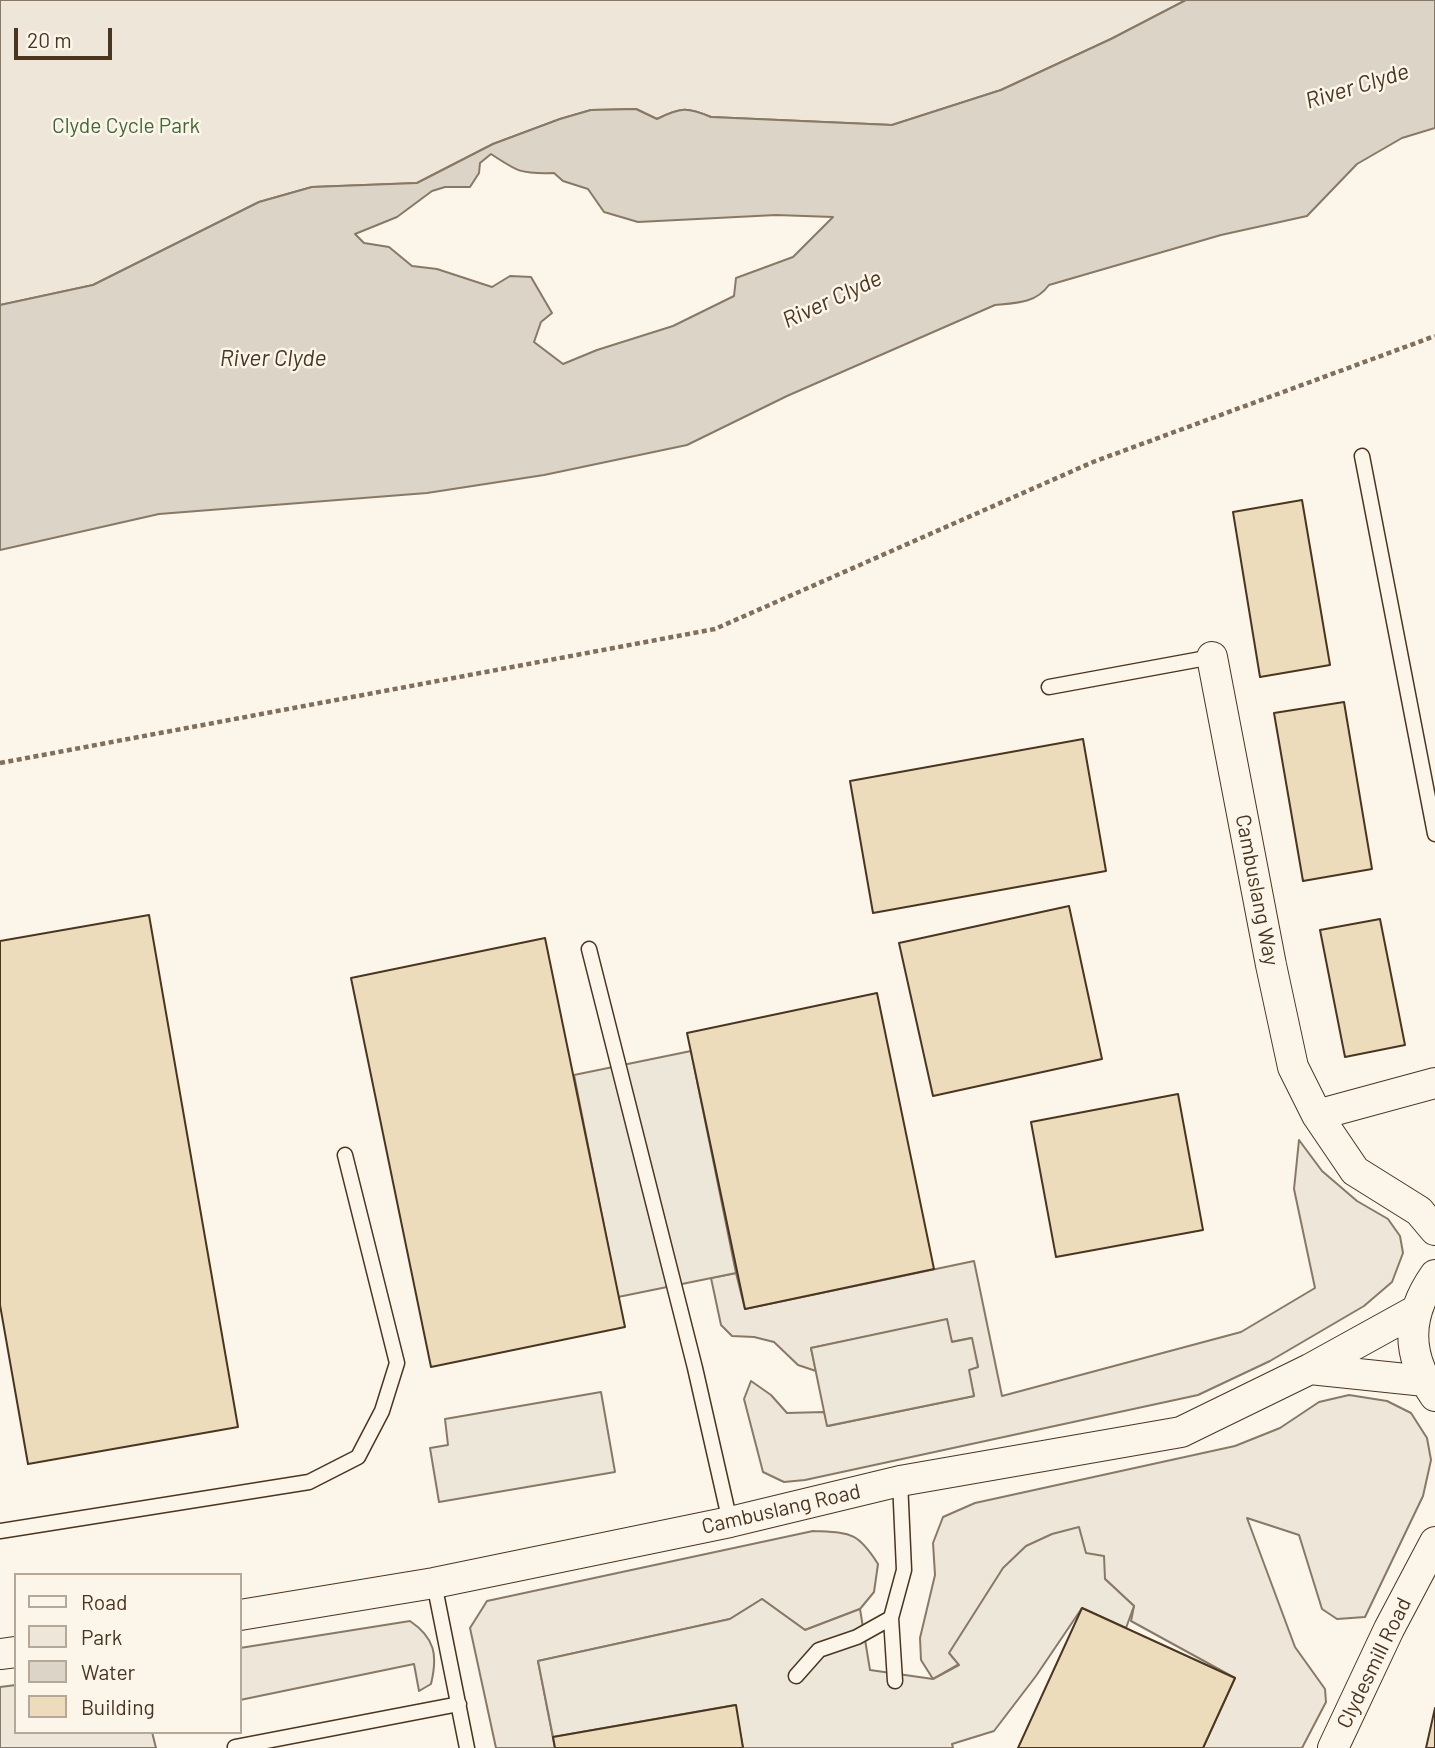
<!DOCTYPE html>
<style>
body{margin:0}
#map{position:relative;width:1435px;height:1748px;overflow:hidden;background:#fbf6e9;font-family:Barlow,sans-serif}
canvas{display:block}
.legend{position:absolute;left:14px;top:1573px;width:228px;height:161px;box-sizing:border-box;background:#fbf6e9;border:2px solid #b4a999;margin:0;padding:9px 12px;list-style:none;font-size:21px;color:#4a3520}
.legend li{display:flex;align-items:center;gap:14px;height:35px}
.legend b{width:35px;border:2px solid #b4a999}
.scale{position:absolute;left:14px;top:28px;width:98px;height:32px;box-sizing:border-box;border:4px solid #4a3520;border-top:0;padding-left:9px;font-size:21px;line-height:24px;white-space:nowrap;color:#4a3520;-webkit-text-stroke:5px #fbf6e9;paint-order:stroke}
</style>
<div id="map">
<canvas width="1435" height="1748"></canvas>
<ul class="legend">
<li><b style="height:9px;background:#fbf6e9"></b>Road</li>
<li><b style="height:19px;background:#ede6d9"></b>Park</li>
<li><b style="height:19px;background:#dcd4c6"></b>Water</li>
<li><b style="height:19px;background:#ecdcbc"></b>Building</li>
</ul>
<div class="scale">20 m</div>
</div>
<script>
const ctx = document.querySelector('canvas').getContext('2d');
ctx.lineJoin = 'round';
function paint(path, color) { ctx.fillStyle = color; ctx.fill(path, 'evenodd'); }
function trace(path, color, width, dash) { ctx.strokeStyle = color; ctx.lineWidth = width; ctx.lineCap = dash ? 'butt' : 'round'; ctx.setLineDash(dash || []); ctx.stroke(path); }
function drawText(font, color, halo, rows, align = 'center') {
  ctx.font = font + ' Barlow,sans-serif'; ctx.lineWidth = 5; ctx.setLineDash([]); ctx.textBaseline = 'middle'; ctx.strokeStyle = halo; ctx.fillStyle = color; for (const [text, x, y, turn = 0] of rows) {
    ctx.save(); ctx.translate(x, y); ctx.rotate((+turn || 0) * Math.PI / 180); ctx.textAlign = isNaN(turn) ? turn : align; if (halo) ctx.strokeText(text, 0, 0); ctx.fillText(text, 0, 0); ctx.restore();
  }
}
const green = new Path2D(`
 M0,0H1186L1111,39L1001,90L892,125L711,117C687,107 681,107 657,119L636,109L591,110L560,119L493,144L417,183L312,187L259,202L93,285L0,305Z
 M1299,1140L1322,1171L1357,1201L1388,1219L1400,1236L1403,1253L1392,1282L1364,1306L1270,1361L1198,1395L805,1480L784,1482L763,1472L744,1399L751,1381L771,1395L787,1413L824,1412L828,1426L974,1396L968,1369L978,1367L971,1338L951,1342L947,1320L811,1348L816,1371L798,1365L774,1342L754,1337L732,1336L721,1325L711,1278L736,1273L745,1309L974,1261L1002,1396L1241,1332L1315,1288L1294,1189Z
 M1349,1395L1387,1401L1411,1413L1427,1438L1431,1460L1423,1496L1365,1617L1337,1619L1322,1609L1299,1535L1247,1518L1295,1647L1325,1689L1326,1702L1302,1748H1203L1235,1678L1131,1621L1134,1606L1105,1579L933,1679L921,1660L920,1638L935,1575L933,1543L943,1517L975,1503L1235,1446L1280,1428L1319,1402Z
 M813,1531C850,1533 857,1531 878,1564L874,1592L860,1609L805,1630L762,1599L730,1619L538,1661L555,1748H496L470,1628L487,1601Z
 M410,1621C435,1638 438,1655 431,1684L419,1691L414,1664L240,1700V1648Z
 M16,1685V1732H152L156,1748H0V1687Z`);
const parking = new Path2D(`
 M691,1051L736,1273L618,1297L574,1075Z
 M947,1319L952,1342L972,1338L978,1367L969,1370L974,1396L827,1426L811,1348Z
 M601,1392L615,1472L439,1502L430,1448L448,1445L445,1419Z
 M1079,1527L1086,1553L1104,1556L1105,1579L1134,1606L1126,1628L1082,1608L1036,1676L994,1731L952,1744L953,1748H743L735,1705L553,1737L538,1661L730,1619L762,1599L805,1630L860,1609L870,1670L933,1679L959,1665L949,1653L1003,1568L1026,1546L1052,1534Z`);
const water = new Path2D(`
 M1186,0H1435V128L1402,138L1357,164L1307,216L1221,235L1049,285C1036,303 1017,303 995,305L787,396L687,445L544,475L427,493L159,514L0,550V305L93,285L259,202L312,187L417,183L493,144L560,119L591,110L636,109L657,119C681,107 687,107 711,117L892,125L1001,90L1111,39ZM491,154C518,172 521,174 554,173L563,181L588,189L604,212L638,222L776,215L833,217L793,257L736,278L734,296L673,326L597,350L563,364L534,342L541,322L552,313L531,277L510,276L492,287L437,269L412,266L389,247L364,243L355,234L397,217L432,191L445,187H470L479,173L480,163Z`);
const building = new Path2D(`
 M1302,500L1330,665L1260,677L1233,512Z
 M1344,702L1372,869L1303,881L1274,713Z
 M1083,739L1106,871L873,913L850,781Z
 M1069,906L1102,1059L933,1096L899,943Z
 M149,915L238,1427L28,1464L0,1305V941Z
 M1380,919L1405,1045L1345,1057L1320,930Z
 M545,938L625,1327L431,1367L351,978Z
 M877,993L934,1269L745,1309L687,1033Z
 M1178,1094L1203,1230L1056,1257L1031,1122Z
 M1082,1608L1235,1678L1203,1748H1018Z
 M736,1705L743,1748H555L553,1737Z
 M1435,1708V1748H1426Z`);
const path = new Path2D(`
 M0,763L715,629L1093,462L1435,336`);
const lane = new Path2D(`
 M1362,456L1435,834
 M1049,687L1212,657
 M589,949L695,1368L730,1522
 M0,1531L309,1482L358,1457L382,1411L397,1363L345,1155
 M434,1583L467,1748
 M891,1618L895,1681
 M796,1676L819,1650L857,1637L891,1618L904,1570L900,1481
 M235,1747L459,1704`);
const street = new Path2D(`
 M1212,657L1271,965L1293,1067L1317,1115L1355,1171L1419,1211L1435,1230
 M1317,1115L1435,1083
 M1435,1275C1406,1316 1406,1355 1435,1396
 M1310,1369L1425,1381
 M240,1615L434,1583L730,1522L900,1481L1181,1432L1310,1369L1415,1311
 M0,1654L16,1652
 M1333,1748L1389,1629L1435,1542`);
const parkNames = [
 ["Clyde Cycle Park",126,126]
];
const streetNames = [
 ["Cambuslang Way",1257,890,79],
 ["Cambuslang Road",781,1509,-13],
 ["Clydesmill Road",1374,1663,-64]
];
const waterNames = [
 ["River Clyde",1357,86,-17],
 ["River Clyde",832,299,-25],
 ["River Clyde",273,358]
];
paint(green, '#ede6d9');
trace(green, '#887966', 2);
paint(parking, '#ede7d9');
trace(parking, '#887966', 2);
paint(water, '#dcd4c6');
trace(water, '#887966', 2);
paint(building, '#ecdcbc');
trace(building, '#4a3520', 2);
trace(lane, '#4a3520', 17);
trace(street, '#4a3520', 32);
trace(path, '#7f6f5c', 4.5, [5, 3.5]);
trace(lane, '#fbf6e9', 14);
trace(street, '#fbf6e9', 30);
drawText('21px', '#436837', '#fbf6e9', parkNames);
drawText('21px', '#4a3520', '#fbf6e9', streetNames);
drawText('italic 23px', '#4a3520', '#fbf6e9', waterNames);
</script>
